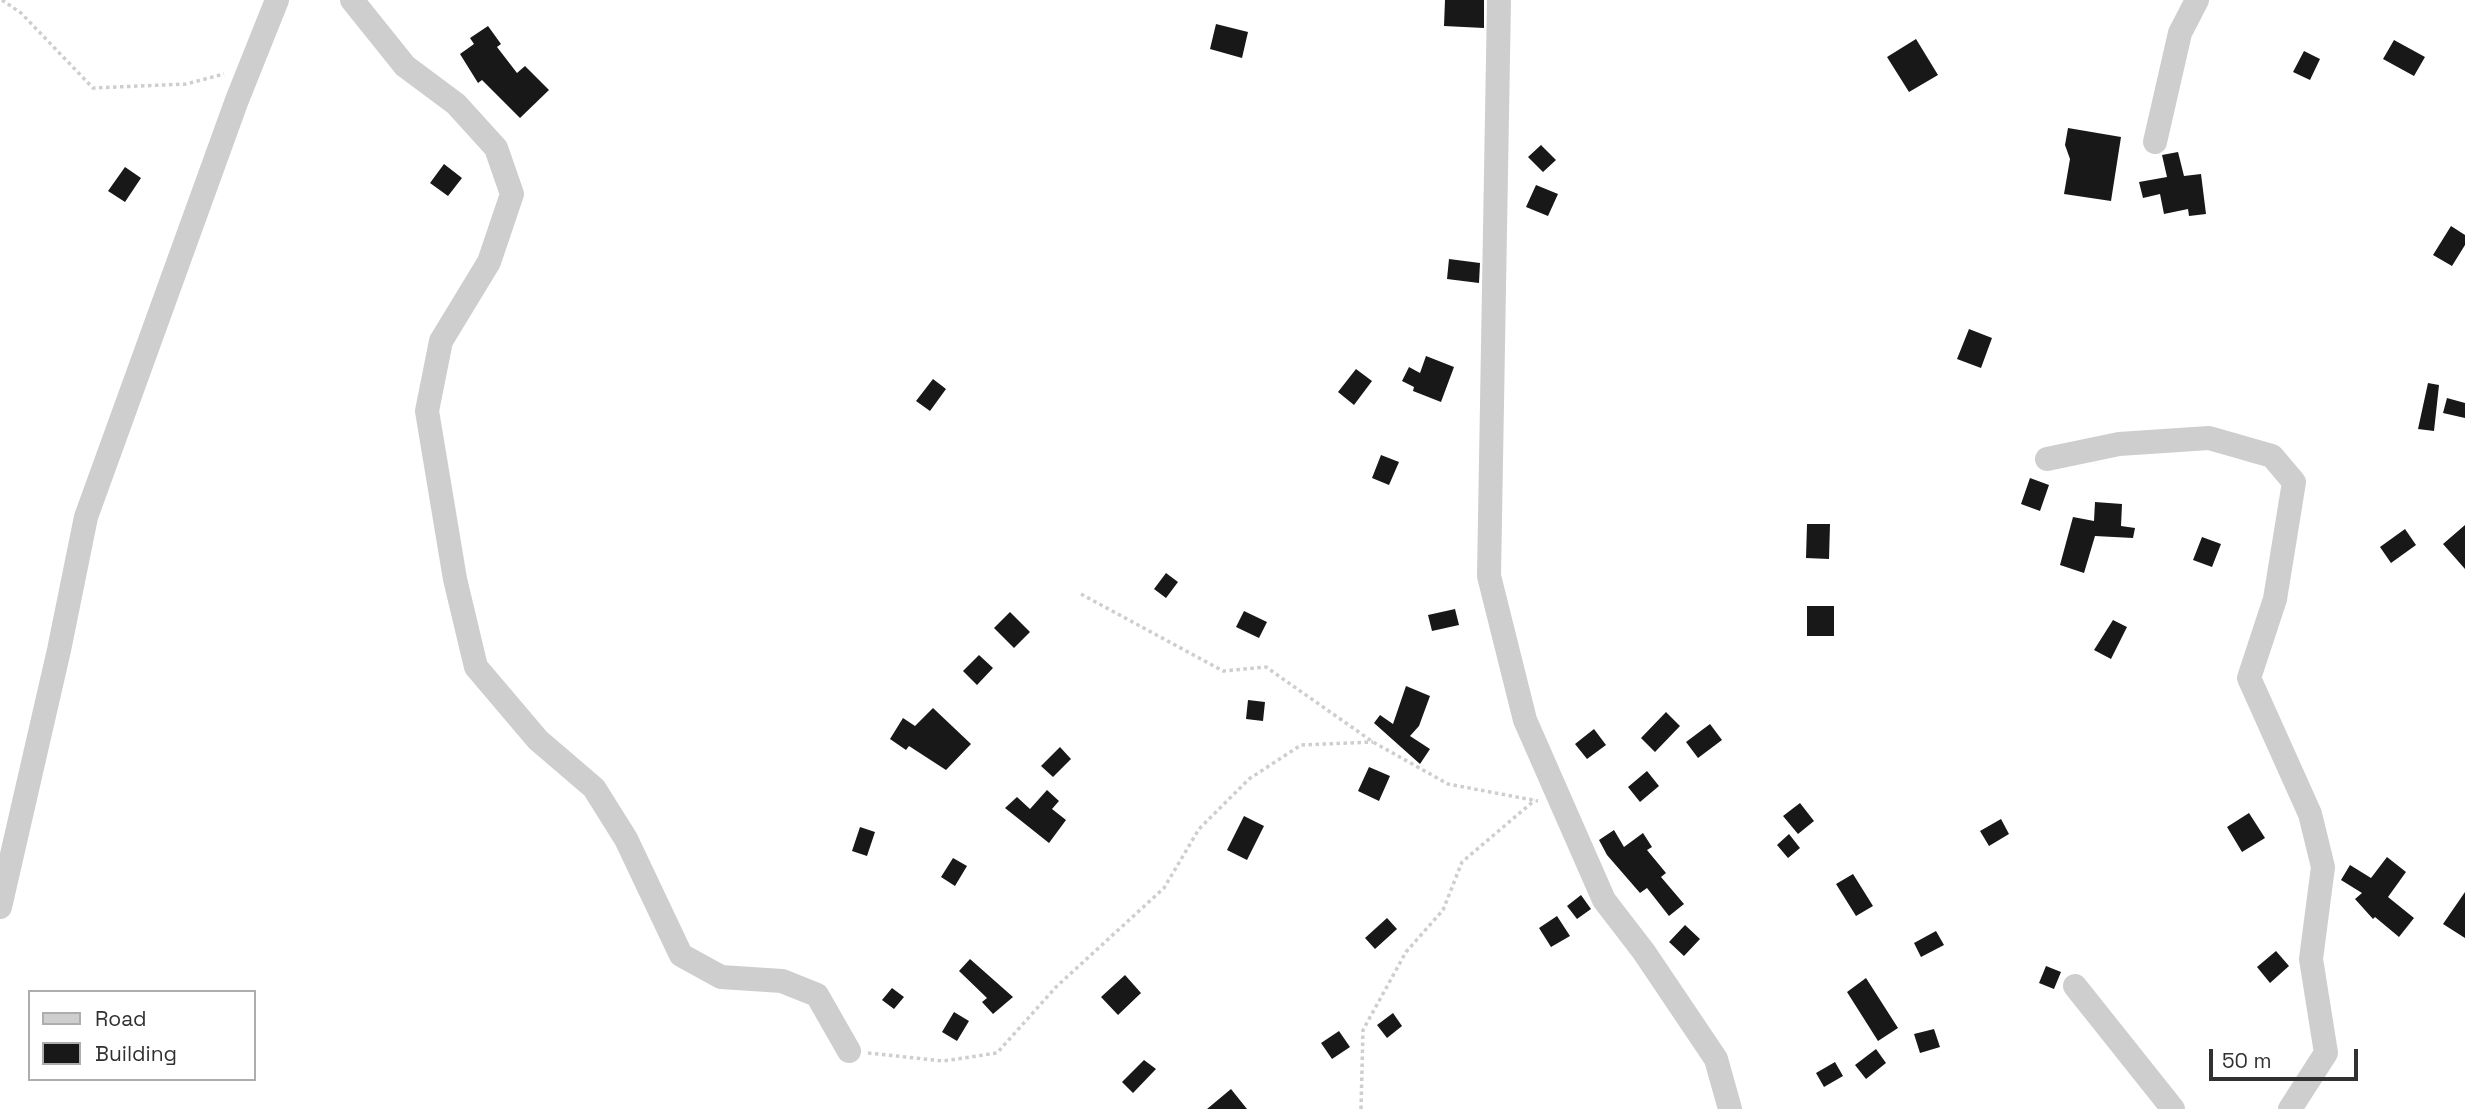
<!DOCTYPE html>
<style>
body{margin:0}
#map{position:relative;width:2465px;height:1109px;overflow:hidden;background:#fff;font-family:"Space Grotesk",sans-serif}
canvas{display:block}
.legend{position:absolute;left:28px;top:990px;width:228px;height:91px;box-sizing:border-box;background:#fff;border:2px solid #adadad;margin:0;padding:9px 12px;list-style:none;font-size:21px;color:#313131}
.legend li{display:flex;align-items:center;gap:14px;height:35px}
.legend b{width:35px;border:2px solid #adadad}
.scale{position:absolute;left:2209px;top:1049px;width:149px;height:32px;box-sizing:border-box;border:4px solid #313131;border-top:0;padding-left:9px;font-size:21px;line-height:24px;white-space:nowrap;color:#313131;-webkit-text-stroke:5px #fff;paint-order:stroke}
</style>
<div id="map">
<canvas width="2465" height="1109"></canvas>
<ul class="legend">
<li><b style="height:9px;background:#cecece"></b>Road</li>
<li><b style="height:19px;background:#181818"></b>Building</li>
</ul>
<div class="scale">50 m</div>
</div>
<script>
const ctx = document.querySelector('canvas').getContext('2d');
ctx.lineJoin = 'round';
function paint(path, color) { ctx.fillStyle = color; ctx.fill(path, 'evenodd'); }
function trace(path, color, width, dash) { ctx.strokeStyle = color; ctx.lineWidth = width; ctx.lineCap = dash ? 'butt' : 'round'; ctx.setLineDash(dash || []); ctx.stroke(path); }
const building = new Path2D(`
 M1445,0H1484V28L1444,26Z
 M1216,24L1248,32L1242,58L1210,49Z
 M488,26L501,44L497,47L517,73L525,66L549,90L520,118L482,80L478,83L460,54L474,44L470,38Z
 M1916,39L1938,75L1909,92L1887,57Z
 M2394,40L2425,57L2414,76L2383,59Z
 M2304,51L2320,59L2310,80L2293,72Z
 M2068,128L2121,137L2111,201L2064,194L2070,159L2065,145Z
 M1541,145L1556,160L1543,172L1528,157Z
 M2178,152L2184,176L2201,174L2206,214L2189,216L2188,209L2164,214L2160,194L2143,198L2139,182L2167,177L2162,155Z
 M444,164L462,178L448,196L430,183Z
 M125,167L141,178L125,202L108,191Z
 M1536,185L1558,194L1548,216L1526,207Z
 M2451,226L2465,235V245L2452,266L2433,255Z
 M1449,259L1480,263L1479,283L1447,279Z
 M1969,329L1992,338L1981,368L1957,359Z
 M1426,356L1454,367L1441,402L1413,391L1414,387L1402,381L1409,367L1420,373Z
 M1356,369L1372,381L1354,405L1338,392Z
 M933,379L946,389L930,411L916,401Z
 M2428,383L2439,385L2434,431L2418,429Z
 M2447,398L2465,403V418L2443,413Z
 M1381,455L1399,462L1389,485L1372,478Z
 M2030,478L2049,485L2040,511L2021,504Z
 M2095,502L2122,504L2121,526L2135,528L2133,538L2095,536L2084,573L2060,565L2073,517L2094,521Z
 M1807,524H1830L1829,559L1806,558Z
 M2465,525V569L2443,544Z
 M2405,529L2416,545L2391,563L2380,547Z
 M2202,537L2221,544L2212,567L2193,560Z
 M1166,573L1178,582L1166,598L1154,589Z
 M1807,606H1834V636H1807Z
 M1455,609L1459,625L1432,631L1428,615Z
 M1244,611L1267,622L1259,638L1236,627Z
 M1010,612L1030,632L1014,648L994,628Z
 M2113,620L2127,627L2111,659L2094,650Z
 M979,655L993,668L977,685L963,671Z
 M1406,686L1430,696L1419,726L1410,736L1430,749L1420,764L1374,723L1380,715L1393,724Z
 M1248,700L1265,702L1263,721L1246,719Z
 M933,708L971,744L946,770L909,746L906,750L890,739L903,718L915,726Z
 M1666,712L1680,726L1655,752L1641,738Z
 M1710,724L1722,740L1698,758L1686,742Z
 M1594,729L1606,745L1587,759L1575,744Z
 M1060,747L1071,759L1053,777L1041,766Z
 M1369,767L1390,776L1379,801L1358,791Z
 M1647,771L1659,786L1640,802L1628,787Z
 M1047,790L1059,801L1052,809L1066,820L1049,843L1005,808L1017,797L1030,809Z
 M1800,803L1814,821L1798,834L1783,816Z
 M2249,813L2265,838L2242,852L2227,827Z
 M1244,816L1264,826L1247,860L1227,850Z
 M2001,819L2009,834L1989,846L1980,831Z
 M860,827L875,832L867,856L852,851Z
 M1614,830L1624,847L1643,833L1652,847L1647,850L1666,873L1661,877L1684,904L1669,916L1647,888L1640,893L1607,855L1599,840Z
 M1789,834L1800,848L1788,858L1777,845Z
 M2387,857L2406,872L2388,897L2414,918L2399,937L2375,917L2373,919L2355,899L2362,893L2341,880L2350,865L2371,878Z
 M953,858L967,866L955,886L941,877Z
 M1853,874L1873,906L1856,916L1836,884Z
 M2465,892V938L2443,924Z
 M1581,895L1591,909L1577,919L1567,906Z
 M1557,916L1570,936L1551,947L1539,928Z
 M1387,918L1397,929L1375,949L1365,938Z
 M1685,925L1700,939L1684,956L1669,942Z
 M1936,931L1944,945L1921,957L1914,943Z
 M2276,951L2289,966L2270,983L2257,967Z
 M970,959L1013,997L993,1014L982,1002L987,998L959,971Z
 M2046,966L2061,972L2054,989L2039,983Z
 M1125,975L1141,993L1118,1015L1101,997Z
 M1866,978L1898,1028L1878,1041L1847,992Z
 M892,988L904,997L894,1009L882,1000Z
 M954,1012L969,1021L957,1041L942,1032Z
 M1393,1013L1402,1026L1387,1038L1377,1025Z
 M1934,1029L1940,1047L1920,1053L1914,1034Z
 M1339,1031L1350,1047L1332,1059L1321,1043Z
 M1876,1049L1886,1063L1866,1079L1855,1065Z
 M1144,1060L1156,1069L1133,1093L1122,1082Z
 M1835,1062L1843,1076L1824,1087L1816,1073Z
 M1231,1089L1247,1109H1207Z`);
const path = new Path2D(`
 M2,0L21,13L93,88L186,84L224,74
 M1081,594L1223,671L1266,667L1373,742L1448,784L1538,801
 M868,1053L943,1061L997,1053L1056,987L1164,888L1199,829L1249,779L1301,745L1373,742
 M1361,1109L1363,1030L1406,952L1443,910L1462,862L1535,800`);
const minor = new Path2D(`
 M352,0L405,66L456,104L496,148L512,194L489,262L441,341L427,411L455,579L476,667L538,740L594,788L626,839L681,955L721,977L782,981L817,995L849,1051
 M1499,0L1489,576L1525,720L1604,900L1644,952L1716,1059L1730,1109
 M2155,142L2180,33L2197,0
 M2047,459L2119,444L2209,438L2272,456L2294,482L2275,599L2249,678L2310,814L2323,867L2311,959L2326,1053L2290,1109
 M0,907L59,650L86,517L237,100L277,0
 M2075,986L2173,1109`);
paint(building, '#181818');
trace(path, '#cecece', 3.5, [3.5, 3.5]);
trace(minor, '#cecece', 24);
</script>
